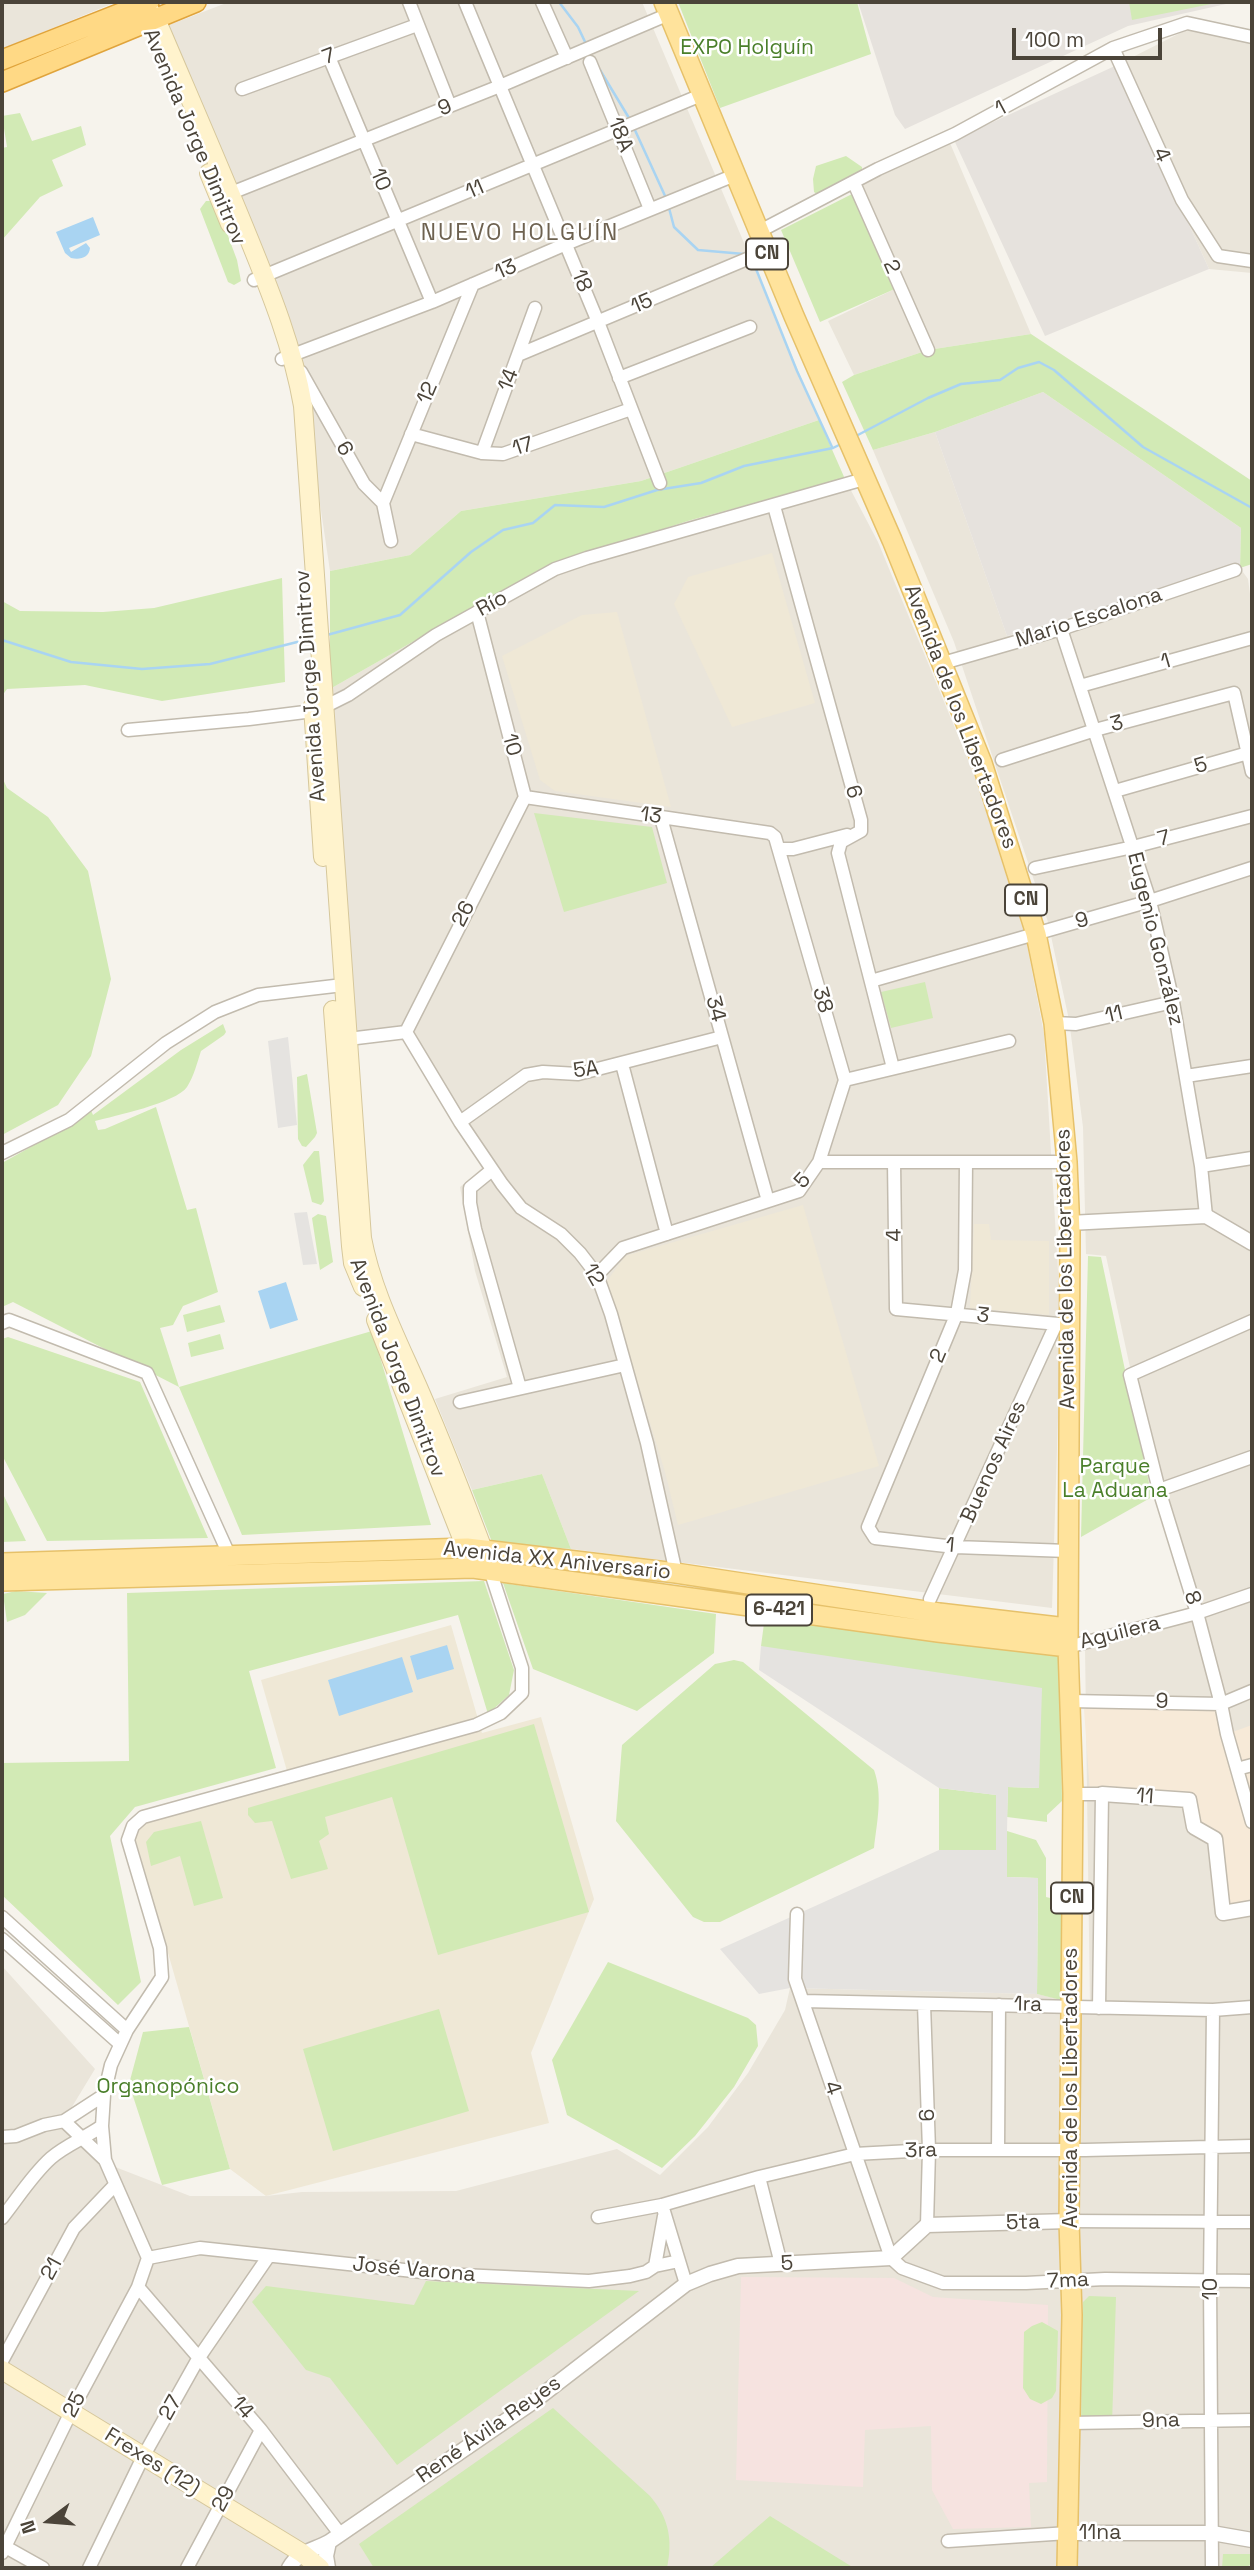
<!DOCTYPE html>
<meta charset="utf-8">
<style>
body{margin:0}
#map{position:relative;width:1254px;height:2570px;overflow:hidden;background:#f6f3ec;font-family:"Space Grotesk",sans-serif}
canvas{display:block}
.frame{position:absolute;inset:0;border:4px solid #4b4439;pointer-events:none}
.north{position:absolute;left:14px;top:2486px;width:70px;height:70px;-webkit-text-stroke:5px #fff;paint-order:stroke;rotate:254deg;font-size:19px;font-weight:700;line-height:28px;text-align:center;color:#4b4439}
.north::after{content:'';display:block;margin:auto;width:24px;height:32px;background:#4b4439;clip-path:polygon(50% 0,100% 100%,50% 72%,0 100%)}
.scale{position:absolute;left:1012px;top:28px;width:150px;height:32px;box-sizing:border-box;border:4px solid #4b4439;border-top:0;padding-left:9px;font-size:21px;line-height:24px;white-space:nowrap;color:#4b4439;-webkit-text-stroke:5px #fff;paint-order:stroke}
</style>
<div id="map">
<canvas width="1254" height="2570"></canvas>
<div class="frame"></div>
<div class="north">N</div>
<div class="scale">100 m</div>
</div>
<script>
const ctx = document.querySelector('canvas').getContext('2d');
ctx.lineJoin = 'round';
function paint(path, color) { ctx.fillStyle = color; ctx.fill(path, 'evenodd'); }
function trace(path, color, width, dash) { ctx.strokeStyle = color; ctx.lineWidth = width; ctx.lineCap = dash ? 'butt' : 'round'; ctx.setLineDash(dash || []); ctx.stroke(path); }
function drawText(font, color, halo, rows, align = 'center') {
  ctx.font = font + ' "Space Grotesk",sans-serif'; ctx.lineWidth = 5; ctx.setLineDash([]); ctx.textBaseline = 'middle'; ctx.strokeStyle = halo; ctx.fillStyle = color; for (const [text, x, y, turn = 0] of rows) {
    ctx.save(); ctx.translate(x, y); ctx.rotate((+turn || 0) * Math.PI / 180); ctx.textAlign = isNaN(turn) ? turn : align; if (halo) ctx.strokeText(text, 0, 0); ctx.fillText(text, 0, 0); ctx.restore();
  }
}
const residential = new Path2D(`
 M2,2H116L2,49Z
 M229,2H642L819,420L641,481L461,511L410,555L330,571L298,356L169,25Z
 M1188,29L1252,42V273L1209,269L1117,65Z
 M947,136L1031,334L928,350L854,375L828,321L901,286L854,183Z
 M935,432L1007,636L1240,568L1248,579L1252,609V2568H2V1966L95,2069L64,2120L110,2165L190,2196H266L302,2192L456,2191L617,2149L660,2175L708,2127L748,2073L785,2010L790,1988L1037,1994L1090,2006L1085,1647L1193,1621L1156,1488L1106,1256L1086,1254L1083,1127L1069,1020L1048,922L954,642L873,450Z
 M845,479L878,542L976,779L1026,939L1044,1034L1061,1322L1052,1608L571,1549L542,1474L472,1490L435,1399L507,1377L475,1271L460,1187L482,1168L405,1030L355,1031L330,689L544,567L691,520Z`);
const commercial = new Path2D(`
 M1221,1704L1227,1734L1252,1725V1908L1223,1913L1214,1839L1194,1827L1189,1800L1090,1793L1084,1709Z`);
const industrial = new Path2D(`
 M858,2H1235L1128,26L905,129L895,115Z
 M1117,65L1209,269L1045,336L954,140Z
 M1043,392L1241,528L1240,568L1007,636L935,432Z`);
const education = new Path2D(`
 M772,553L815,703L732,727L674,604L688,577Z
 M617,612L671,807L555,791L540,780L502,656L582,615Z
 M803,1205L879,1466L678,1525L665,1472L607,1281L625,1256Z
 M974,1224H989L991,1240L1049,1241V1315L970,1308Z
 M451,1625L482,1733L541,1717L594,1899L531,2053L549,2123L266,2196L230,2169L131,1824L289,1778L261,1680Z`);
const medical = new Path2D(`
 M741,2277L894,2278L933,2297L1048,2305L1047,2482L1029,2483L1031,2527L953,2529L932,2490L931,2426L865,2430L863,2487L736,2480Z`);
const green = new Path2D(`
 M678,2H857L871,54L720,108Z
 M1129,2H1221L1132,20Z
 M20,113L32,141L81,126L86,145L52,160L63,186L40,197L2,240V148L7,147L2,116Z
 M846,156L862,167V172L818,195L814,192L813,179L816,166Z
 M854,193L897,288L820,322L781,230Z
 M206,201H215L237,260L241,281L234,285L228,282L200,209Z
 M1031,334L1252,481V564L1240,568L1241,528L1043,392L935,432L873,450L842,382L854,375L928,350Z
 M819,420L845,479L691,520L544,567L330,689V571L410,555L461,511L641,481Z
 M282,578L285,682L162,701L85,685L7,689L2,696V601L20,611L103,612L154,608Z
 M2,777L7,788L48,817L88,871L111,979L91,1056L58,1105L2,1135Z
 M534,813L652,827L667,883L564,912Z
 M925,982L933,1018L891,1028L881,992Z
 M223,1024L226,1032L224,1035L201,1051C197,1063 194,1076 187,1087C176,1103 114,1116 95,1121L98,1130L105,1129L156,1107L187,1210L196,1208L218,1292L183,1306L173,1325L160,1328L179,1387L372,1331L431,1525L242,1535L179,1387L13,1302L2,1307V1163L54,1134L90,1108L93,1115L181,1050Z
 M307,1074L317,1133L315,1137L306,1147L302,1146L298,1139L297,1077Z
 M314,1151H319L324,1201L321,1205L312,1202L303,1165Z
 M318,1214L326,1216L333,1262L320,1270L312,1218Z
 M1088,1256L1101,1257L1152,1497L1081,1537Z
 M220,1305L225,1322L187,1332L183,1315Z
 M220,1334L224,1349L191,1357L188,1343Z
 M8,1337L140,1382L208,1538L47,1541L2,1455V1339Z
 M542,1474L571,1549L492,1542L472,1490Z
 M2,1492L26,1541L2,1542Z
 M484,1581L514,1670L509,1695L488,1714L458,1615L249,1671L276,1768L135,1807L110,1836L141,1982L118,2005L2,1895V1763L129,1761L127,1593Z
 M503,1583L716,1614L714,1653L637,1711L533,1669Z
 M16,1591L47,1593L25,1615L7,1622L3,1594Z
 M765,1616L1060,1651L1062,1801L1047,1815V1822L1007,1817L1008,1787L1039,1788L761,1646Z
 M734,1660L743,1662L874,1770C883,1795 877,1822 874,1848L720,1922H704L693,1917L616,1821L622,1745L715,1664Z
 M534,1724L589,1912L438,1955L392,1797L325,1817L329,1834L319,1841L328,1869L291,1879L272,1821L255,1823L248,1815V1808L251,1807Z
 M939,1788L997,1795L996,1851L939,1850Z
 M201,1821L223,1898L194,1906L180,1856L151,1866L146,1842L154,1832Z
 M1007,1831L1036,1840L1046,1858V1897L1063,1901L1061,2000L1037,1994L1038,1878L1007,1877Z
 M608,1962L748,2018L756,2025L758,2046L734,2087L695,2136L662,2168L567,2115L552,2060Z
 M439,2009L469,2111L333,2151L303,2049Z
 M189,2027L230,2169L162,2185L129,2084L143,2032Z
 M426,2281L639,2291L397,2465L330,2378L306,2370L252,2302L266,2286L414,2305Z
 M1089,2296L1116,2297L1112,2424H1081L1083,2302Z
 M1042,2322L1058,2331L1056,2391L1052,2398L1041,2404L1030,2399L1023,2388L1024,2332L1032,2326Z
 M553,2408L650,2496C669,2518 673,2540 667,2568H374L359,2544Z
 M770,2516L854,2568H710Z
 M1223,2554H1252V2563L1246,2568H1222Z`);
const parking = new Path2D(`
 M288,1037L297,1125L278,1128L268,1041Z
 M307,1212L317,1264L303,1265L294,1213Z
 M761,1646L1042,1688L1039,1788L1008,1787L1007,1831V1877L1038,1878L1037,1994L790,1988L759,1994L720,1949L939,1850H996V1795L939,1788L759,1670Z`);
const water = new Path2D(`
 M93,217L100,235L69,248L71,252L86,243L90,248C89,258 80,260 71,258L65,253L56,232Z
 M286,1282L298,1320L270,1329L258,1291Z
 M447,1645L454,1669L417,1680L410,1656Z
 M402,1657L413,1692L339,1716L328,1680Z`);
const stream = new Path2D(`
 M559,2L578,27L587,46
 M600,70L629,118
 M634,128L666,198
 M669,208L674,227L698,250L744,254
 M754,264L797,371L832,447
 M856,436L928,398L961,384L1000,380L1018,368L1039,362L1054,370L1143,447L1252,508
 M327,635L400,615L471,552L503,530L533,523L555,505L604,507L657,490L701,483L744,466L833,448L841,444
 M2,640L71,662L142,669L210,664L313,638`);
const minor = new Path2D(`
 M409,2L450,106
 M465,2L598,322L660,483
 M542,2L567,58
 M1113,48L1182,200L1218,256L1252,261
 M329,57L432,302
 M590,62L650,209
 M242,89L417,25
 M854,183L928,350
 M226,195L500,86L669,14
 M758,232L878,169L955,134L1113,48L1187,23L1252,37
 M254,280L694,98
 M518,355L766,251
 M282,359L432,302L566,244L730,177
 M301,372L364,484L383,503L391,541
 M619,378L750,327
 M411,434L482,453L503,454L631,409
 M482,453L535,308
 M383,503L473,284
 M774,506L861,820V831L841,842L838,853L893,1068
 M477,612L525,797
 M1061,629L1150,901L1173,1002L1201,1166L1206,1216
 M943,663L1061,629L1235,570
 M1080,686L1252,638
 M128,730L249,719L313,711L324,707L348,695L436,635L555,569L587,558L864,479
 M1002,760L1095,730L1234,693L1252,772
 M1115,791L1248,753
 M525,797L770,833L775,837L845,1080L819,1162L799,1191L623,1248L597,1275
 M661,818L768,1201
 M779,849H793L847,835
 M1035,868L1133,847L1252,816
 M871,981L1150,901L1252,868
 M1054,1023L1076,1024L1173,1002
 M406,1032L460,1122L502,1184L521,1208L561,1234L580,1253L597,1275L611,1314L647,1443L676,1573
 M406,1032L525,797
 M340,1040L406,1032
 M622,1064L667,1234
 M1186,1076L1252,1066
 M845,1080L1009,1041
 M460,1122L526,1075L543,1072L578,1074L722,1037
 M2,1153L69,1120L166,1043L215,1012L258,995L343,985
 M819,1162H1067
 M894,1162L896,1309L1069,1325
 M966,1162L965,1270L957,1313L868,1527L875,1538L955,1547L1068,1551
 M1201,1166L1252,1158
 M492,1170L470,1188V1203L475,1229L520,1388
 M1252,1321L1130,1375L1159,1490L1197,1613L1221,1704L1227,1734L1252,1822
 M2,1323L9,1320L147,1373L231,1559
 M460,1402L625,1365
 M1159,1490L1252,1457
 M930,1599L1056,1324
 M1068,1647L1197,1613L1252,1594
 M1070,1701L1221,1704L1252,1691
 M1237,1769L1252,1765
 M1073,1794H1102L1099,2008
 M797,1914L795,1979L891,2258L902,2268L943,2283H1026L1105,2279L1252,2281
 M2,1917L127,2030
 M2,1939L120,2044
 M803,2001L1213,2010L1252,2007
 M924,2004L929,2150L927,2225
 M64,2121L105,2160
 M2,2137L16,2136L44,2125L64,2121L104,2095
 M998,2150L999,2005
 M759,2177L781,2264
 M662,2205L686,2284
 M598,2217L662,2205L759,2177L855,2154L929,2150H1085L1252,2146
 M2,2218C18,2198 32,2175 51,2158C66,2145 85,2138 102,2126
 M1069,2221L1252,2222
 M148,2258L105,2160L102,2126L104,2095L111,2065L127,2030L162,1977L160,1948L128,1840L133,1826L143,1817L476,1725L501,1713L522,1693V1668L490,1570
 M148,2258L200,2248L441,2274L589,2281L630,2276L646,2272L655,2266L679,2261
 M655,2266L664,2216
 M138,2287L261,2430L340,2534
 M2,2361L74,2228L114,2186
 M1070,2423L1252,2420
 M948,2541L1068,2533
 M2,2545L43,2568
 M2,2553L71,2412L138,2287L148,2258
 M89,2568L143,2457L198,2359L268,2257
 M187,2568L261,2430
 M1212,2568L1210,2280L1213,2010`);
const tertiary = new Path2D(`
 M1069,1223L1206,1216L1252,1243
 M1102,1794L1189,1800L1194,1827L1215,1839L1223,1913L1252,1908
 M1068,2533H1212L1252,2540
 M289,2568C299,2551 312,2551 329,2542L533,2402L686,2284L710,2274L738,2266L891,2258L927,2225L1069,2221
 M328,2568L326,2556L329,2542`);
const secondary = new Path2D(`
 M147,7L156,19C187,92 219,165 249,239C271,293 293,348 303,406L362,1238C372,1292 399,1343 421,1394C445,1449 466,1504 487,1560
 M209,173L230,224
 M313,706L323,857
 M333,1010L351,1246L353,1263L363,1287
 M376,1320L471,1561
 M2,2370L302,2553L320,2568`);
const primary = new Path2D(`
 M664,2L794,316L892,540L982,763L1036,934L1054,1023L1067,1162L1070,1232L1068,1647L1073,1794L1069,2221L1072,2315L1067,2568
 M2,1563L467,1548L676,1573L939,1613L1067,1628
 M2,1581L473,1568L938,1632L1068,1647`);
const trunk = new Path2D(`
 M2,60L149,2
 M2,82L196,2`);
const shields = [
 [767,254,42],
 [1026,900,42],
 [779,1610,66],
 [1072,1898,42]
];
const shieldNames = [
 ["CN",767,254],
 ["CN",1026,900],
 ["6-421",779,1610],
 ["CN",1072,1898]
];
const parkNames = [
 ["EXPO Holguín",747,48],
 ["Parque",1115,1467],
 ["La Aduana",1115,1491],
 ["Organopónico",168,2087]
];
const streetNames = [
 ["7",329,57,-20],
 ["9",445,108,-22],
 ["1",1001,109,-28],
 ["18A",620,135,68],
 ["Avenida Jorge Dimitrov",194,137,67],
 ["4",1161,155,66],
 ["10",380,180,67],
 ["11",475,190,-23],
 ["2",891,267,66],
 ["13",506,270,-24],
 ["18",581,281,68],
 ["15",642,304,-23],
 ["14",509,380,-69],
 ["12",428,393,-67],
 ["17",523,447,-18],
 ["6",344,449,60],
 ["Río",492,604,-29],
 ["Mario Escalona",1089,618,-18],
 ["1",1166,662,-16],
 ["Avenida Jorge Dimitrov",311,686,-94],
 ["Avenida de los Libertadores",960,717,69],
 ["3",1117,724,-15],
 ["10",511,745,75],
 ["5",1201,766,-16],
 ["6",853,792,75],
 ["13",651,816,8],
 ["7",1164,839,-15],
 ["26",464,914,-63],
 ["9",1082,921,-16],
 ["Eugenio González",1155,939,76],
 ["38",822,1000,74],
 ["34",715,1009,75],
 ["11",1114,1015,-13],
 ["5A",586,1070,-7],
 ["5",803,1181,-48],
 ["4",895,1235,-91],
 ["Avenida de los Libertadores",1066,1269,-91],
 ["12",593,1275,60],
 ["3",983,1316,6],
 ["2",939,1356,-67],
 ["Avenida Jorge Dimitrov",397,1368,69],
 ["Buenos Aires",994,1462,-66],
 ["1",950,1546,5],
 ["Avenida XX Aniversario",557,1561,6],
 ["8",1192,1598,72],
 ["Aguilera",1120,1633,-14],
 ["9",1162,1702,1],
 ["11",1145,1797,4],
 ["1ra",1028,2005,1],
 ["4",832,2088,71],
 ["Avenida de los Libertadores",1071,2088,-90],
 ["6",928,2115,-92],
 ["3ra",921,2151,-2],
 ["5ta",1023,2223,-1],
 ["5",787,2264,-3],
 ["21",52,2269,-62],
 ["José Varona",414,2270,5],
 ["7ma",1068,2281,-3],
 ["10",1211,2289,-90],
 ["25",75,2405,-63],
 ["27",171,2408,-61],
 ["14",242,2408,48],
 ["9na",1161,2421,-2],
 ["René Ávila Reyes",489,2430,-35],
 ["Frexes (12)",152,2462,32],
 ["29",224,2499,-62],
 ["11na",1100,2533]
];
const neighbourhoodNames = [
 ["NUEVO HOLGUÍN",520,234]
];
paint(residential, '#eae5da');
paint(commercial, '#f7ead8');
paint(industrial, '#e6e2dd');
paint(education, '#efe8d6');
paint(medical, '#f6e3e0');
paint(green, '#d2eab5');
paint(parking, '#e5e3e0');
paint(water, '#a9d4f2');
trace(stream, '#a9d4f2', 2.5);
trace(minor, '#c2bbae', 15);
trace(tertiary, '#c2bbae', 17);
trace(secondary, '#d6c79b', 20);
trace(primary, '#e6c16a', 22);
trace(trunk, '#e0a43c', 22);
trace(minor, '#fff', 12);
trace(tertiary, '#fff', 14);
trace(secondary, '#fff3cd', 18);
trace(primary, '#ffe39c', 19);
trace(trunk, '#ffd985', 19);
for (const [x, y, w] of shields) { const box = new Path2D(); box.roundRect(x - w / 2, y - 15.5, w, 31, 5); ctx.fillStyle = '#fff'; ctx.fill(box); trace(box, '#4b4439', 2); }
drawText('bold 19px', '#4b4439', null, shieldNames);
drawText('21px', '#4a7f2a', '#fff', parkNames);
drawText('21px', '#4b4439', '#fff', streetNames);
ctx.letterSpacing = '2px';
drawText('23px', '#6e6250', '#fff', neighbourhoodNames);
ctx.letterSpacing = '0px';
</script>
